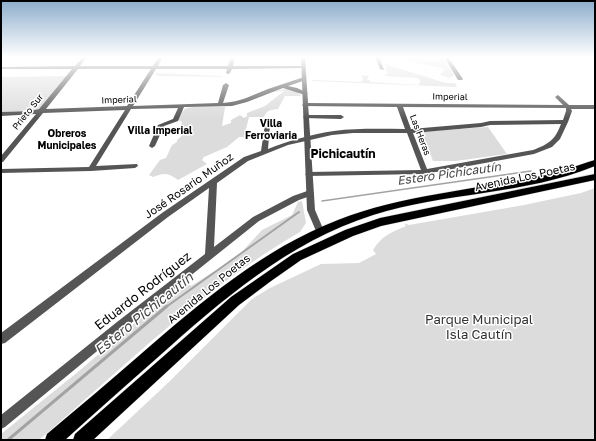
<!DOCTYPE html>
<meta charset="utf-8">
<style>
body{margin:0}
#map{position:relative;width:596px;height:441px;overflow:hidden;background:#fff;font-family:"Golos Text",sans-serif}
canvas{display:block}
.frame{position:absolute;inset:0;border:2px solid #000;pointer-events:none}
</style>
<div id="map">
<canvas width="596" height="441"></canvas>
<div class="frame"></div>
</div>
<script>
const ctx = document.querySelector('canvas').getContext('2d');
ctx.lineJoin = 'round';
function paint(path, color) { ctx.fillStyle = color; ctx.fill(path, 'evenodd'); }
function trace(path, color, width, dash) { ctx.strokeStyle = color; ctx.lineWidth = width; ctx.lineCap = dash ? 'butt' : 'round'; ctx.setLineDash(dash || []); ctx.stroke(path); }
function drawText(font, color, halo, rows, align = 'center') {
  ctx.font = font + ' "Golos Text",sans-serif'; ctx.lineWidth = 3; ctx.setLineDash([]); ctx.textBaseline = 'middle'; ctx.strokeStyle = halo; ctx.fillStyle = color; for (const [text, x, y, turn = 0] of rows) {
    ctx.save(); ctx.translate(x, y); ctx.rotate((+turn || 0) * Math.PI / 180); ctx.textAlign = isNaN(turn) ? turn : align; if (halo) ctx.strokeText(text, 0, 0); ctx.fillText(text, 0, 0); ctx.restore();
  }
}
const green = new Path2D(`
 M402,57H425L427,60H440L438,57H442L454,75L450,78L440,75L445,69L410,61L411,60Z
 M385,64L446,83H455L457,87L312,81V80L361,82L363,80L361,75L369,76L367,80H370V82L419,85V83L421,82L418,78L385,76V74H388L385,69L387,68Z
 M155,73L222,76L223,77L157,76Z
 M1,76L6,77L66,76L38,110L1,112Z
 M287,89L297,91L301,96H285L278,109C271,110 266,110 264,117H249L244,137H239L227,147L204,157L202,160L207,164L178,180C169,173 165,172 153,177L149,175L160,160L166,158L172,145L177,142V140L184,134L178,132L182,122L178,120C180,117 182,111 185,109C192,105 216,107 225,107L222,126L231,123V120L240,115L244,118L247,116V113L265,106L284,91L270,92Z
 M488,127L507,154L456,161H433L426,143H421L415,132Z
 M595,188V440H107L170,381L252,299L270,288L321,264L359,263L376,254L373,250C381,236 392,232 406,226L404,223L409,225L524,205L581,193Z
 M302,201L306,223L300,232C203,288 123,368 39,440H1V434L79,371L144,315L188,282L191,286L237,257L262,230L292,215L298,202Z`);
const streamFar2 = new Path2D(`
 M322,201L531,171`);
const streamFar1 = new Path2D(`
 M166,307L299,212`);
const stream = new Path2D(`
 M8,440L167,306`);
const minor = new Path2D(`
 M83,57H87L80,66H153L159,57H163L158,66H228L231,57H235L233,66H304L306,67L304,68L232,69L230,73L228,74L226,73L227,69H156L133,106L218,103L223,85L226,83L229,85L223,103C240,102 253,95 268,89C280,85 292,81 304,77L306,78V80L288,86L297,88L308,93L305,95L283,88L247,102L232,106L184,107L178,121L164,126L155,146L152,148L149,146L158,125L173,119L178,108L131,109L96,166L137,164L138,166L135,168L91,171L1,173V169L89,167L125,110L43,113L3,162H1V156L36,114L1,116V112L30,111L39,109L72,69H1V67L75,66ZM78,69H151L127,106L46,109Z
 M375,57H379L384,70L380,69Z
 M444,57H448L463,79L462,80H458Z
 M558,95L569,105H595V109H571L572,111L568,122L560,139L552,147L534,154L425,174L307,176L305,174L309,172L421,170L407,133H353L332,135L288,145L248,161L217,183L214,247L253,217L293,196L310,190L314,193L313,195L299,200L259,221L125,328L5,427L1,429V415L117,322L205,254L209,188L168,217L5,343L1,344V333L162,213L244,157L261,151L265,124L267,123L270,125L268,149C288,141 312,134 334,131C357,128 382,129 405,129L397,107L303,106L302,105L305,103L563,105L555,97ZM403,107L566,108V111L563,120L490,121L481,123L411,129ZM561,124C555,140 549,144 533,150L427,169L413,133L481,127L490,125Z
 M306,115H341L344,117L341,119L304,118L303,117Z`);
const tertiary = new Path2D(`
 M301,57H305L315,210L324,231L323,233H317L316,231L307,210Z`);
const primary = new Path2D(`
 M595,160V166C525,195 445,192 373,215C288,242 222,300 157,358C126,385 95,413 65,440H45L47,434C78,408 110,381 141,354C201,302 263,249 338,220C402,195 473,190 541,176C560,173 577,165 595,160Z
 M595,174V180L381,226L353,236L301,260L271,281L239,305L93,440H73L75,434L231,297L293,254L345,230L380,218Z`);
const farStreetnames = [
 ["Imperial",450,97,1],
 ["Imperial",119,100,-2],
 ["Prieto Sur",28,112,-51],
 ["Las Heras",420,135,69]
];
const farNeighbourhoodnames = [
 ["Villa",271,124],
 ["Ferroviaria",271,136],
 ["Villa Imperial",160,131],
 ["Obreros",67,134],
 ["Municipales",67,146]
];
const streetNames = [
 ["Avenida Los Poetas",525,177,-12],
 ["José Rosario Muñoz",189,186,-35],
 ["Avenida Los Poetas",209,289,-39]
];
const neighbourhoodNames = [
 ["Pichicautín",343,154]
];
const waterNames = [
 ["Estero Pichicautín",449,174,-8]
];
const nearStreetnames = [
 ["Eduardo Rodríguez",143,291,-38]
];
const nearParknames = [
 ["Parque Municipal",479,320],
 ["Isla Cautín",479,335]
];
const nearWaternames = [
 ["Estero Pichicautín",144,314,-39]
];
paint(green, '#dcdcdc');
trace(streamFar2, '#a3a3a3', 1.5);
trace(streamFar1, '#a3a3a3', 2);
trace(stream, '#a3a3a3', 3);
trace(primary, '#dbdbdb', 1);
paint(minor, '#555');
paint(tertiary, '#555');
paint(primary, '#000');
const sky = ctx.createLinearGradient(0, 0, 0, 119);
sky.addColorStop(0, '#8cadcc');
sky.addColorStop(0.48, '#fff');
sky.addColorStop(1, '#ffffff00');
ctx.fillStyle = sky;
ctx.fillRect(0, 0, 596, 119);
drawText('9px', '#000', '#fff', farStreetnames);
drawText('bold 10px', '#000', '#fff', farNeighbourhoodnames);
drawText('11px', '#000', '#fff', streetNames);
drawText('bold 12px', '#000', '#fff', neighbourhoodNames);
drawText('italic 12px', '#444', '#fff', waterNames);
drawText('13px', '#000', '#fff', nearStreetnames);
drawText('13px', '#333', '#fff', nearParknames);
drawText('italic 14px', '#444', '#fff', nearWaternames);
</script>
